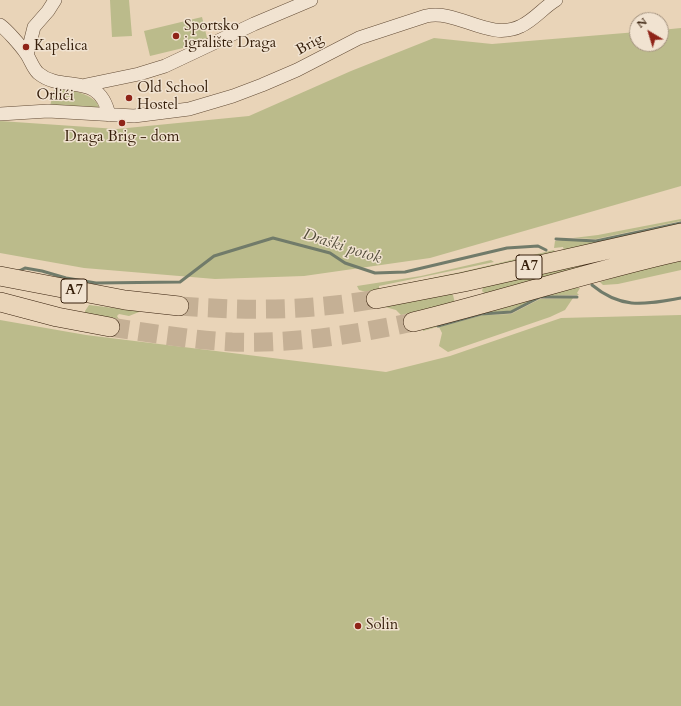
<!DOCTYPE html>
<meta charset="utf-8">
<style>
body{margin:0}
#map{position:relative;width:681px;height:706px;overflow:hidden;background:#e9d4b8;font-family:Cardo,serif}
canvas{display:block}
.north{position:absolute;left:629px;top:12px;width:40px;height:40px;box-sizing:border-box;background:#f1e3d1;border:1px solid #a69582;border-radius:50%;rotate:322deg;font-size:11px;font-weight:700;line-height:16px;text-align:center;color:#361f0b}
.north::after{content:'';display:block;margin:auto;width:14px;height:18px;background:#8f2418;clip-path:polygon(50% 0,100% 100%,50% 72%,0 100%)}
</style>
<div id="map">
<canvas width="681" height="706"></canvas>
<div class="north">N</div>
</div>
<script>
const ctx = document.querySelector('canvas').getContext('2d');
ctx.lineJoin = 'round';
function paint(path, color) { ctx.fillStyle = color; ctx.fill(path, 'evenodd'); }
function trace(path, color, width, dash) { ctx.strokeStyle = color; ctx.lineWidth = width; ctx.lineCap = dash ? 'butt' : 'round'; ctx.setLineDash(dash || []); ctx.stroke(path); }
function drawText(font, color, halo, rows, align = 'center') {
  ctx.font = font + ' Cardo,serif'; ctx.lineWidth = 3; ctx.setLineDash([]); ctx.textBaseline = 'middle'; ctx.strokeStyle = halo; ctx.fillStyle = color; for (const [text, x, y, turn = 0] of rows) {
    ctx.save(); ctx.translate(x, y); ctx.rotate((+turn || 0) * Math.PI / 180); ctx.textAlign = isNaN(turn) ? turn : align; if (halo) ctx.strokeText(text, 0, 0); ctx.fillText(text, 0, 0); ctx.restore();
  }
}
const green = new Path2D(`
 M110,0H129L132,36L112,37Z
 M202,17L208,42L150,56L144,31Z
 M681,28V186L430,258L304,276L215,279L84,268L0,253V121L117,129L249,116L351,71L434,38L492,44L637,32V44H661V30Z
 M55,86C67,90 95,93 99,107L97,110L50,106Z
 M681,219V221L596,239L573,238L598,235Z
 M681,224V226L383,291V288L461,272L554,250L555,252L564,250L563,247L554,248L555,241L570,239L596,242Z
 M681,257V270L618,284L603,285L600,282Z
 M593,259L597,265L487,296L482,291L483,287Z
 M491,260L494,262L379,286V289L366,292L359,290L357,286L421,276Z
 M571,288H580L577,293L579,295L540,296L511,311L482,313L437,325V327L423,331L422,327Z
 M449,292L453,295L455,303L401,315L396,310L385,307V305Z
 M573,298L565,310L550,317L448,352L439,346L442,333L439,327L483,315L511,314L540,299Z
 M89,305L139,311V312L129,316L119,314L117,316L120,321L85,316V311Z
 M681,315V706H0V320L86,335L386,372L450,356L561,318Z`);
const stream = new Path2D(`
 M556,239L596,241L681,223
 M17,272L25,268L42,271L66,278L96,283L180,282L214,256L273,238L330,253L345,263L375,273L405,272L507,248L538,246L546,250
 M592,285C622,310 645,304 681,298
 M438,326L481,314L511,312L540,297H577`);
const highwayTunnel = new Path2D(`
 M179,306C246,311 310,311 376,299
 M110,327C151,333 191,340 232,342C293,344 353,335 413,322`);
const minor = new Path2D(`
 M0,25C7,30 20,45 25,52C30,58 32,67 38,73C63,94 99,70 109,115
 M27,55L34,27L48,11L55,0
 M86,85L139,74L165,66L254,24L311,0
 M0,114L48,111L134,116L189,109L233,96L262,85L297,70L359,38L426,16C458,9 489,42 521,26C534,20 544,7 556,0`);
const highway = new Path2D(`
 M0,276L125,300L179,306
 M376,299L464,282L681,233
 M0,302L57,317L110,327
 M413,322C503,300 591,271 681,251`);
const markers = [
 [176,36,4,"#8f2418"],
 [26,47,4,"#8f2418"],
 [129,98,4,"#8f2418"],
 [122,123,4,"#8f2418"],
 [358,626,4,"#8f2418"]
];
const shields = [
 [529,267,26],
 [74,291,26]
];
const shieldNames = [
 ["A7",529,267],
 ["A7",74,291]
];
const poiNames = [
 ["Sportsko",184,27],
 ["igralište Draga",184,44],
 ["Kapelica",34,47],
 ["Old School",137,89],
 ["Hostel",137,106],
 ["Draga Brig - dom",122,138,"center"],
 ["Solin",366,626]
];
const streetNames = [
 ["Brig",310,45,-29],
 ["Orlići",55,96,2]
];
const waterNames = [
 ["Draški potok",342,247,18]
];
paint(green, '#bbbb8b');
trace(stream, '#717b6a', 3);
trace(highwayTunnel, '#c5b095', 19, [19, 10]);
trace(minor, '#634c36', 14);
trace(highway, '#361f0b', 20);
trace(minor, '#f1e3d1', 13);
trace(highway, '#e9d4b8', 19);
for (const [x, y, r, color] of markers) { const dot = new Path2D(); dot.arc(x, y, r, 0, 2 * Math.PI); ctx.fillStyle = color; ctx.fill(dot); trace(dot, '#f1e3d1', 1.5); }
for (const [x, y, w] of shields) { const box = new Path2D(); box.roundRect(x - w / 2, y - 12, w, 24, 3); ctx.fillStyle = '#f1e3d1'; ctx.fill(box); trace(box, '#361f0b', 1); }
drawText('bold 14px', '#361f0b', null, shieldNames);
drawText('15px', '#361f0b', '#f1e3d1', poiNames, 'left');
drawText('15px', '#361f0b', '#f1e3d1', streetNames);
drawText('italic 16px', '#534d3b', '#f1e3d1', waterNames);
</script>
